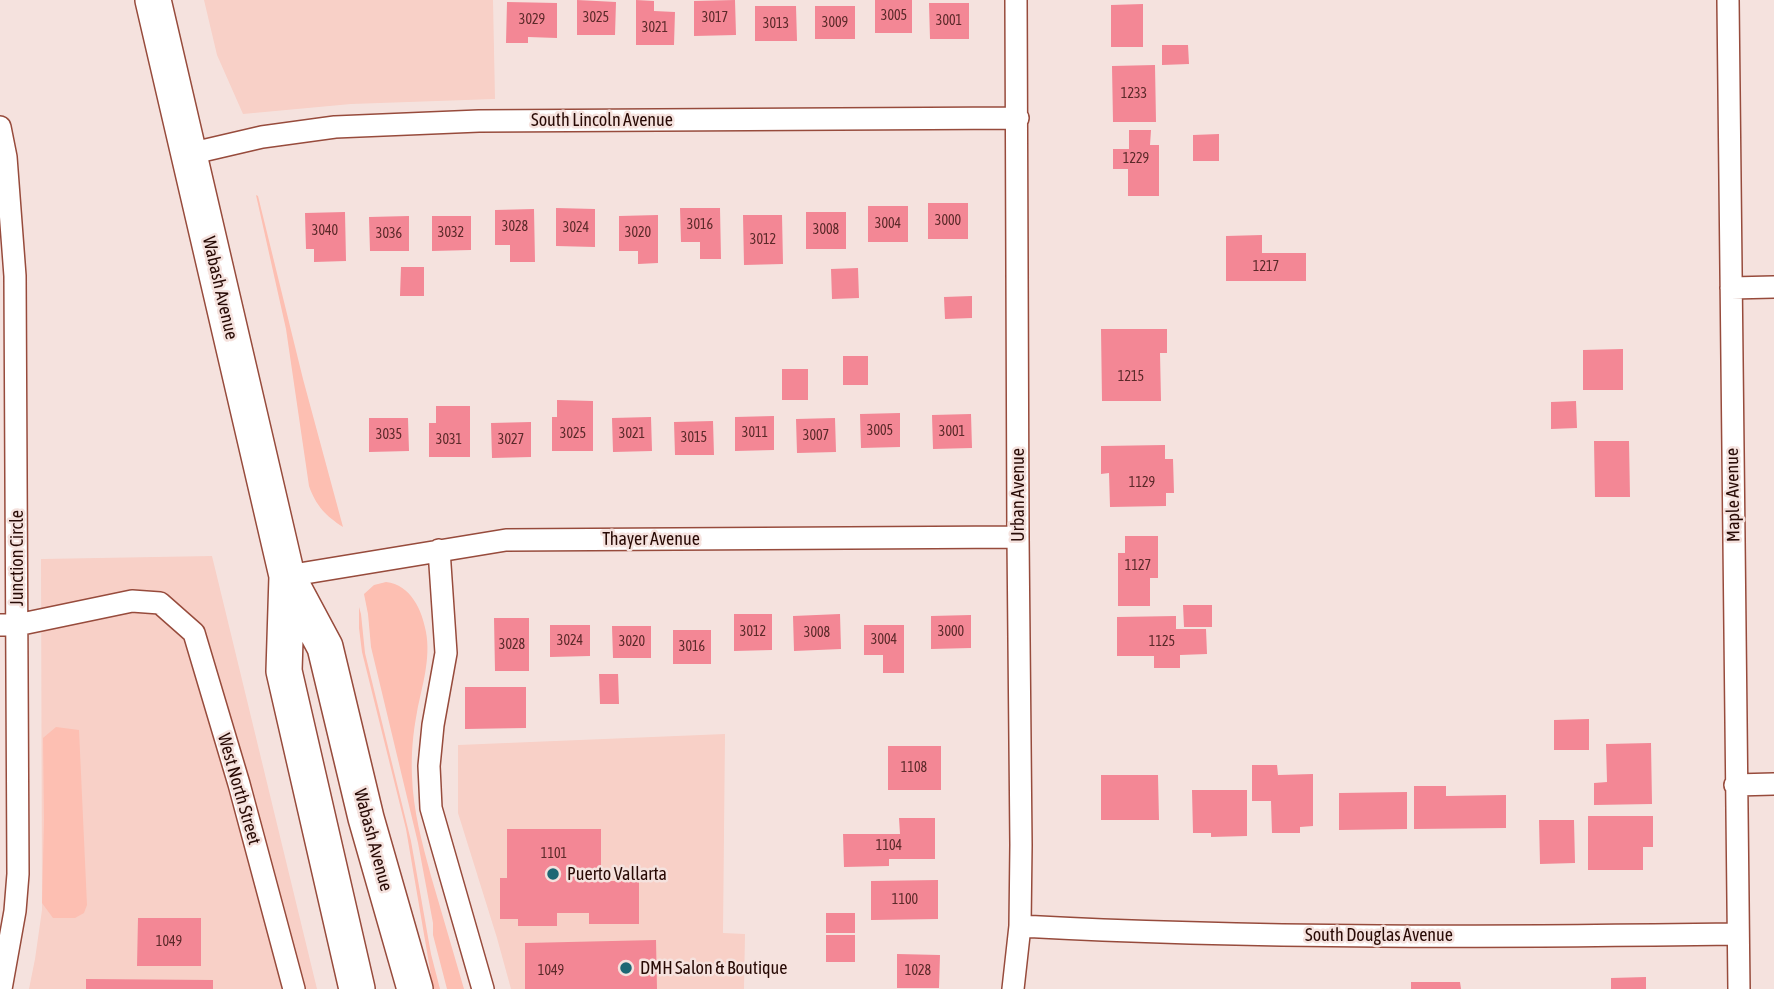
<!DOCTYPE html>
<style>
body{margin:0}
canvas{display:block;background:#f5e2de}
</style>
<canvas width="1774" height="989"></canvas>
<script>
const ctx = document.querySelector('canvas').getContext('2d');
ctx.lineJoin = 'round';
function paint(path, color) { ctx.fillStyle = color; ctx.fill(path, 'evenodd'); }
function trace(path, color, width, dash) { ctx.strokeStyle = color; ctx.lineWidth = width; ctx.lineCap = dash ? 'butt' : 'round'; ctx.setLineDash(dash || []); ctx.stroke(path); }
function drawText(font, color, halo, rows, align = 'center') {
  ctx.font = font + ' "Asap Condensed",sans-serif'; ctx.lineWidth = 5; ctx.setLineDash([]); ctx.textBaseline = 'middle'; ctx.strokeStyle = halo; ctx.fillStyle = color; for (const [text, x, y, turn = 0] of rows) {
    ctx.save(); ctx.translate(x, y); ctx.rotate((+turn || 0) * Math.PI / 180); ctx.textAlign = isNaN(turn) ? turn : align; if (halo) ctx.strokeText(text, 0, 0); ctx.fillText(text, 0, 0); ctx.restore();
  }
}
const built = new Path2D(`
 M204,0H493L495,99L351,104L243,114L217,55Z
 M212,556L317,989H29L35,959L42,910L41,559Z
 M725,734L723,933L745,934L744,989H511L497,938L458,813V745Z`);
const green = new Path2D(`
 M256,195L258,196L303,379L343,527C326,516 316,506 309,486L286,329Z
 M386,582C411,585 422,610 426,632C431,659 422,686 417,712C413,733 411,754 412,776C413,810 422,843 431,876C442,914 453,951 464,989H447L433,935V923L418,843L371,647L368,614L364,594L374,585Z
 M359,607L361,614L365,653L411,841L431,954L440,989H434L433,987L406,829L362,652L359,628Z
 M56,727L79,730L87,905L84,913L75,918H53L42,903L44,820L43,738Z`);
const building = new Path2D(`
 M577,0L616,2L615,35H577Z
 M636,0L654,1V11L675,12L674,45H636Z
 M735,0L736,35L694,36V1Z
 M875,0H912V33H875Z
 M507,2L557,3V38L528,37V43H506Z
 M929,3H969V39H930Z
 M1143,4V47H1111V5Z
 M755,6H796L797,41H755Z
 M815,6H855V39H815Z
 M1162,45H1188L1189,64L1162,65Z
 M1155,65L1156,122H1113L1112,66Z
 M1129,130H1151L1150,145H1159V196H1128V169H1113V149H1129Z
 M1219,134V161H1193V135Z
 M928,203H968V239H928Z
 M868,206H908V242H868Z
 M556,208L595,209V247L556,246Z
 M680,208H720L721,259H700V242H681Z
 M534,209L535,262H510V245H495V210Z
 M345,212L346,261L314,262V249H306L305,213Z
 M806,212H846V249H806Z
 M658,215V263L638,264V251H619V216Z
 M743,215H782L783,264L744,265Z
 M409,216V251H370L369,217Z
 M432,216H471V250L432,251Z
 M1262,235V253H1306V281H1226V236Z
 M401,267H424V296H400Z
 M858,268L859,298L832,299L831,269Z
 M972,296V318L945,319L944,297Z
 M1101,329H1167V353H1160L1161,401H1102Z
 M1623,349V390H1583V350Z
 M843,356H868V385H843Z
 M782,369H808V400H782Z
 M557,400L593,401V451H552V417H557Z
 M1576,401L1577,428L1551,429V402Z
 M436,406H470V457H429V423H436Z
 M900,413V447L861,448L860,414Z
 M971,414L972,448L933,449L932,415Z
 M774,416V450L735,451V417Z
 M651,417L652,451L613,452L612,418Z
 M369,418H408L409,451L369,452Z
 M835,418L836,452L797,453L796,419Z
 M713,421L714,455H675L674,422Z
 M531,422V457L492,458L491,423Z
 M1594,441H1629L1630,497H1595Z
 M1165,445V459H1173L1174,493H1166V506L1110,507L1109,473L1101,474V446Z
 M1125,536H1158V578H1150V606H1118V553H1125Z
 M1183,605H1212V627H1184Z
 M734,614H772V650L734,651Z
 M840,614L841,649L794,651L793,616Z
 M971,615V648L931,649V616Z
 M1176,616V629H1206L1207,654L1180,655V668H1154V656H1117V617Z
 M494,618H529V671H495Z
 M550,625H590V656L550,657Z
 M864,625H904V673H883V655H864Z
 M612,626H651V658H613Z
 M673,630H711V664H673Z
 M599,674H618L619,704H600Z
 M465,687H526V728L465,729Z
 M1589,719V750H1554V720Z
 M1651,743L1652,804L1594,805V783L1607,782L1606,744Z
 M888,746H941V790H888Z
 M1252,765H1277L1278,775L1313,774V826L1300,827V833H1272L1271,801H1252Z
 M1101,775H1158L1159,820H1101Z
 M1414,786H1446V796L1506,795V828L1414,829Z
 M1192,790H1247V836L1211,837V833H1193Z
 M1407,792V829L1339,830V793Z
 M1588,816H1653V847H1643V870H1588Z
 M899,818H935V859H889V866L844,867L843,834H900Z
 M1539,820H1574L1575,863L1540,864Z
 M507,829H601V881H639V924H589V913H557V926H518V919H500V878H507Z
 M938,880V919L871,920V881Z
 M826,913H855V933H826Z
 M138,918H201V966H137Z
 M826,935H855V962H826Z
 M656,940L657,989H525V943Z
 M897,954L940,955L939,988H897Z
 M1646,977V989H1611V978Z
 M86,979L213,980V989H86Z
 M1411,982H1460L1461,989H1411Z`);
const minor = new Path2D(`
 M1728,0L1739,989
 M0,127L6,157L15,276L18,874L15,911L1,989
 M189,154L262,137L335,127L479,121L1018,118
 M1731,288L1774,287
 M439,550L446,653L433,725L429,766L431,808L483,989
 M287,576L506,540L1018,537
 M0,625H17L132,601L160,603L194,633L239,784L294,989
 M1735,785L1774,784
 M1020,926C1259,939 1499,937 1738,934
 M1013,989L1020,926L1021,845L1018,537L1016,0`);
const primary = new Path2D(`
 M153,0L287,576L284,671L357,989
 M287,576L325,647L366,818L415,989`);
const markers = [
 [553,874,7,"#1e6774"],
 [626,968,7,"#1e6774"]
];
const numberNames = [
 ["3005",894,16],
 ["3025",596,18],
 ["3017",715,18],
 ["3029",532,20],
 ["3001",949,21],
 ["3009",835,23],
 ["3013",776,24],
 ["3021",655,28],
 ["1233",1134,94],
 ["1229",1136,159],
 ["3000",948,221],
 ["3004",888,224],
 ["3016",700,225],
 ["3028",515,227],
 ["3024",576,228],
 ["3008",826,230],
 ["3040",325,231],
 ["3032",451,233],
 ["3020",638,233],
 ["3036",389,234],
 ["3012",763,240],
 ["1217",1266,267],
 ["1215",1131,377],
 ["3005",880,431],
 ["3001",952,432],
 ["3011",755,433],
 ["3025",573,434],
 ["3021",632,434],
 ["3035",389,435],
 ["3007",816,436],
 ["3015",694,438],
 ["3031",449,440],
 ["3027",511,440],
 ["1129",1142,483],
 ["1127",1138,566],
 ["3012",753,632],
 ["3000",951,632],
 ["3008",817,633],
 ["3004",884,640],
 ["3024",570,641],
 ["3020",632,642],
 ["1125",1162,642],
 ["3028",512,645],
 ["3016",692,647],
 ["1108",914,768],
 ["1104",889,846],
 ["1101",554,854],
 ["1100",905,900],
 ["1049",169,942],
 ["1049",551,971],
 ["1028",918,971]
];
const streetNames = [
 ["South Lincoln Avenue",602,120],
 ["Wabash Avenue",220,288,77],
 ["Urban Avenue",1018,495,-90],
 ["Maple Avenue",1733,495,-91],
 ["Thayer Avenue",651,539],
 ["Junction Circle",17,558,-90],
 ["West North Street",239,789,74],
 ["Wabash Avenue",373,840,75],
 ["South Douglas Avenue",1379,935]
];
const poiNames = [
 ["Puerto Vallarta",567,874],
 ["DMH Salon & Boutique",640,968]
];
paint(built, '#f8d0c7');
paint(green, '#fdbfb2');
paint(building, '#f38795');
trace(minor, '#974b3c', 24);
trace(primary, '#974b3c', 38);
trace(minor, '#fff', 21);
trace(primary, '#fff', 35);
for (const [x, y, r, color] of markers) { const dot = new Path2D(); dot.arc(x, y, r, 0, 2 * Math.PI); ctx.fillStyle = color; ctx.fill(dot); trace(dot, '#f5e2de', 2.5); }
drawText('14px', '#5b2929', null, numberNames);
drawText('18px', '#280a05', '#f5e2de', streetNames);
drawText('18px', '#280a05', '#f5e2de', poiNames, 'left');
</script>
